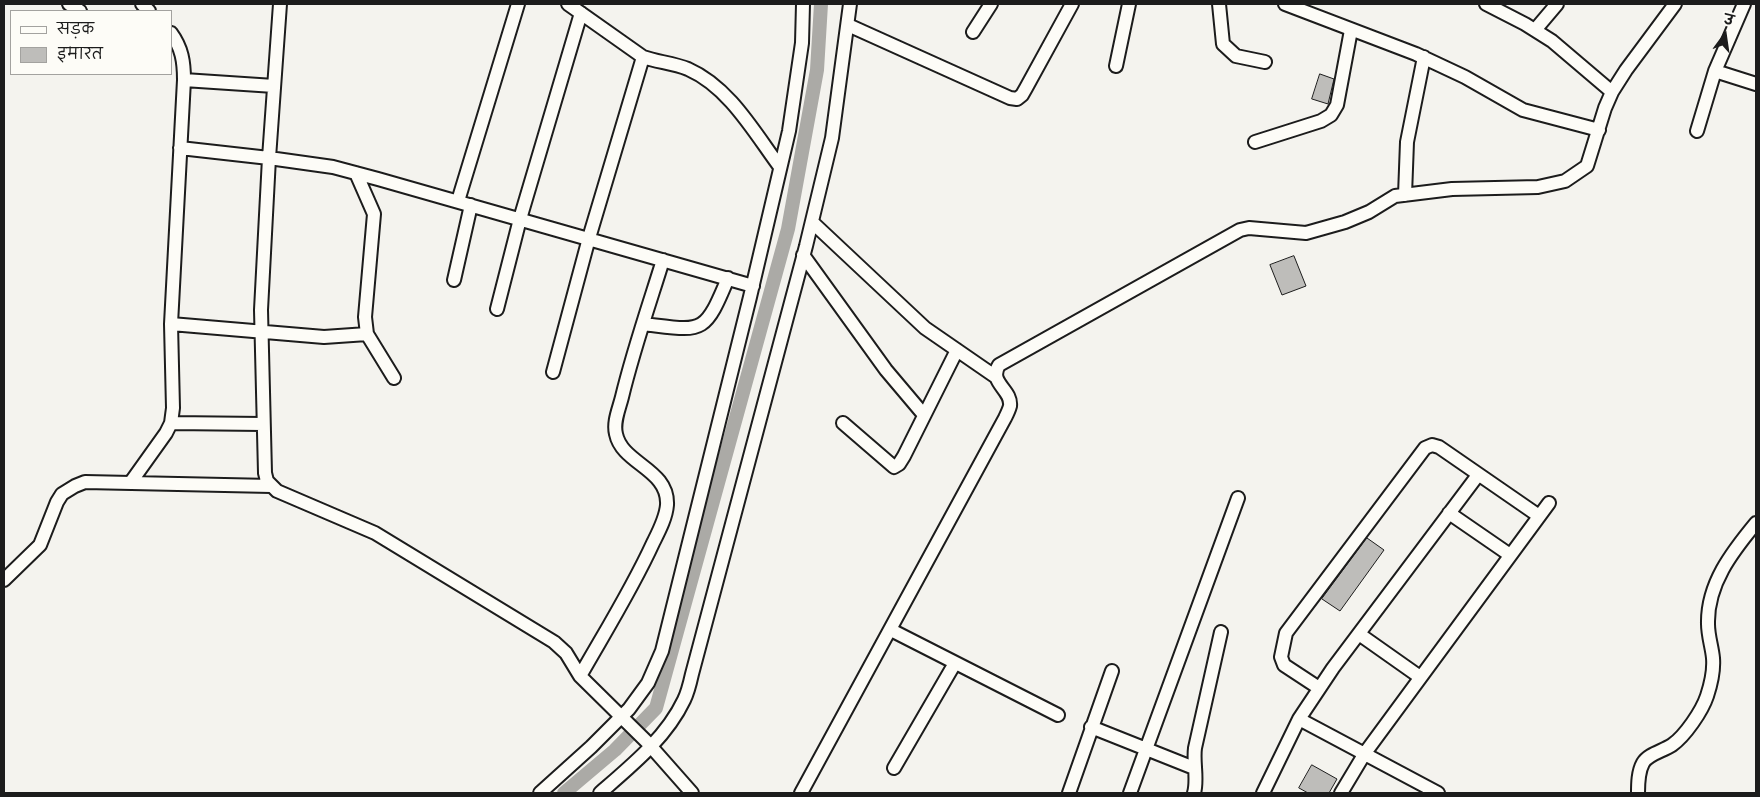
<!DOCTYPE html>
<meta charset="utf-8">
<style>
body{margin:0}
#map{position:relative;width:1760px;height:797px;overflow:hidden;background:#f4f3ee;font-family:Sriracha,"Playpen Sans Deva",sans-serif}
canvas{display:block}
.frame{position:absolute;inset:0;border:5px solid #1c1c1c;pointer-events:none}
.legend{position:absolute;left:10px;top:10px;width:162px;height:65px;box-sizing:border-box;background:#fdfcf7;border:1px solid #a3a29f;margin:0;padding:6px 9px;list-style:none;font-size:15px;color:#1c1c1c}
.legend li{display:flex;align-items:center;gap:10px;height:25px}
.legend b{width:25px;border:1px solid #a3a29f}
.north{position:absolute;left:1700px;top:10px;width:50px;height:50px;-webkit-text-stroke:4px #fdfcf7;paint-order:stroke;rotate:14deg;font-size:14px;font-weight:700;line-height:20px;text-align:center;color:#1c1c1c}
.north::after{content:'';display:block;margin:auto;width:18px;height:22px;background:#1c1c1c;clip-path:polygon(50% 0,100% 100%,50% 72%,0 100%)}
</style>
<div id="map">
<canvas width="1760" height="797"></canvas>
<div class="frame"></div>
<ul class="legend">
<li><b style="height:6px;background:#fdfcf7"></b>सड़क</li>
<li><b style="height:14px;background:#bebdba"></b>इमारत</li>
</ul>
<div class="north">उ</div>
</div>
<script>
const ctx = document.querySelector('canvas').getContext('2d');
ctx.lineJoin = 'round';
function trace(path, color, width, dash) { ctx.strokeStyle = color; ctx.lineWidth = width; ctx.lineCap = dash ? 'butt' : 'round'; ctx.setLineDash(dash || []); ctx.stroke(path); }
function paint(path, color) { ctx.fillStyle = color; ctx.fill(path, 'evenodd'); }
const canal = new Path2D(`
 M564,793L615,750L656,708L788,229L817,70L821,4`);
const building = new Path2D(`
 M1320,74L1334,79L1328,104L1312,99Z
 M1294,256L1306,286L1282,295L1270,265Z
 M1367,538L1384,550L1340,611L1322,599Z
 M1312,765L1337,779L1329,793H1308L1299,788Z`);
const street = new Path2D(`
 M69,4L80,11
 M142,4L149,11
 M280,4L269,158L261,310L265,473L267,481L277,491L375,533L554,642L566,653L580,676L647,742L692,793
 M568,4L643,57C657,62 673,63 688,69C729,87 754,132 780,167
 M1219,4L1223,44L1236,56L1265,62
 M1285,4L1416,54L1465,77L1523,110L1599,130
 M1486,4L1525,24L1552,41L1612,92
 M848,25L1010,98L1017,99L1022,95L1026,88L1072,4
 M1535,30L1557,4
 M973,32L991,4
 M1116,66L1129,4
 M1715,71L1756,84
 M184,80L274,86
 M1697,131L1715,71L1744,4
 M1255,142L1321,121L1331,115L1337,105L1351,30
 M180,148L269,158L333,167L378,179L753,286
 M356,173L374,214L365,317L367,334L394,378
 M1405,195L1407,142L1424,57
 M458,201L518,4
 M812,222L925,328L996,377
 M803,255L886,370L924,415
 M454,280L471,205
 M497,309L520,219L581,13
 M171,324L324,337L367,334
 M643,324C703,331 704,336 728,278
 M553,372L589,238L643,57
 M171,423L263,424
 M843,423L894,467L899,464L904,456L957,350
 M131,482L166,433L171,423L173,408L171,324L184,80C184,62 182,48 171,33
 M1449,513L1510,555
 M4,580L40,545L57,502L62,494L75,486L85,482L271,486
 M891,630L1058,715
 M1359,634L1420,677
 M580,676C605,632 632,589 653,543C659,531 666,518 667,505C669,469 622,464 616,434C613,422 619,409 622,397C633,351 649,305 663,260
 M1319,688L1284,665L1281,657L1286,633L1425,448L1432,445L1439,447L1539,516
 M1299,719L1438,793
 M1091,727L1194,768
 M894,768L955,663
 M540,793L591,747L629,709L648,683L662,651L750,297L789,131L802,43L803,4
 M600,793C631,766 666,738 684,700C688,692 690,683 692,674L806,246L832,138L850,4
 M801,793L1005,418C1007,414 1009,410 1010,406C1012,389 988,383 999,365L1240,230L1249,228L1306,233L1345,222L1369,212L1395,196L1452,189L1538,187L1565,181L1587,166L1605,108L1612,92L1626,70L1675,4
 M1069,793L1112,671
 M1130,793L1238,498
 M1194,793C1198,779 1193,763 1195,748L1221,632
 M1263,793L1299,719L1333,668L1478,475
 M1341,793L1365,753L1549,503
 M1638,793C1638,784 1638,772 1643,763C1648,754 1663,751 1672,745C1685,736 1702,711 1707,696C1711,684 1714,670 1713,658C1712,647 1708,636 1708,624C1707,584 1732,552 1756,523`);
trace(canal, '#abaaa6', 14);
paint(building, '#bebdba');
trace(building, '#1c1c1c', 1);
trace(street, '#1c1c1c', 16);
trace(street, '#fdfcf7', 12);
</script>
